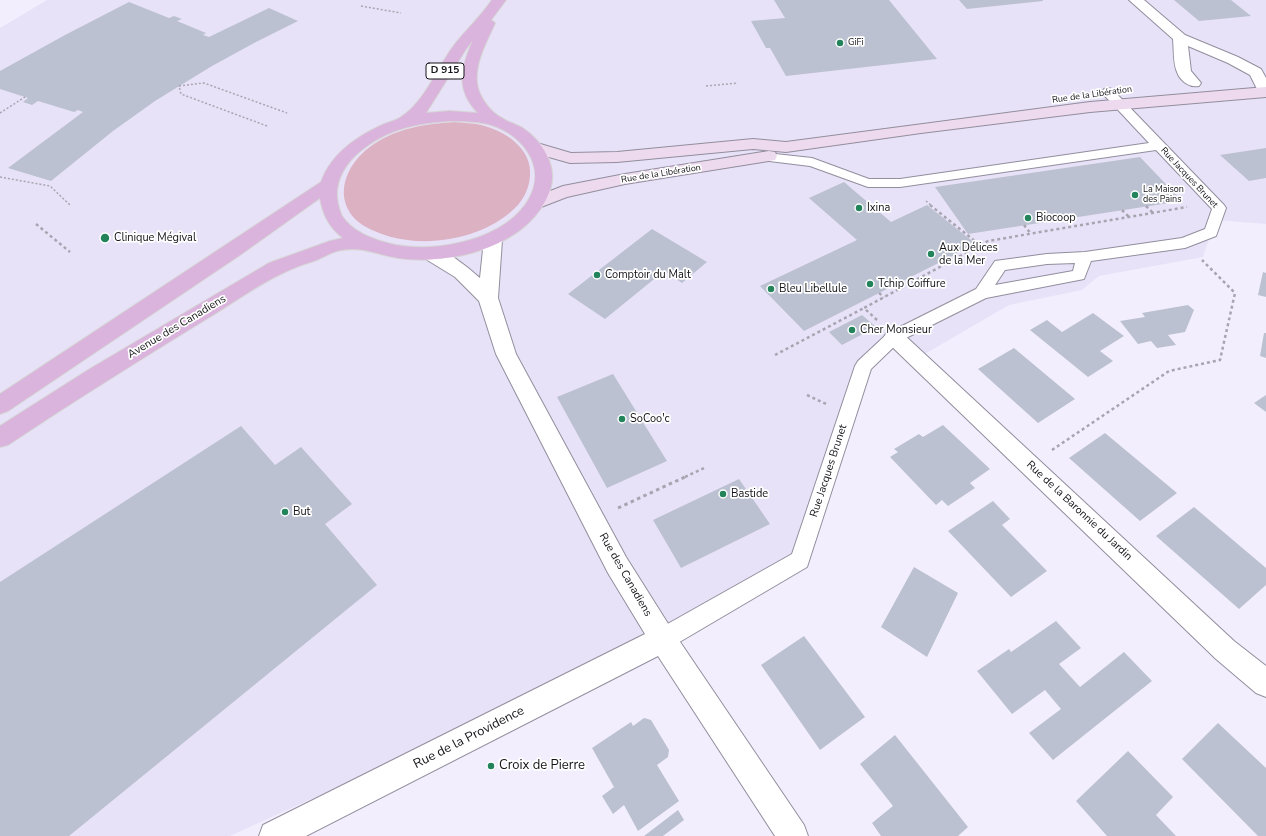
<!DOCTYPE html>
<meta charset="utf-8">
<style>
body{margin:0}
canvas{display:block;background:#f2eefe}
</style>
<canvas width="1266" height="836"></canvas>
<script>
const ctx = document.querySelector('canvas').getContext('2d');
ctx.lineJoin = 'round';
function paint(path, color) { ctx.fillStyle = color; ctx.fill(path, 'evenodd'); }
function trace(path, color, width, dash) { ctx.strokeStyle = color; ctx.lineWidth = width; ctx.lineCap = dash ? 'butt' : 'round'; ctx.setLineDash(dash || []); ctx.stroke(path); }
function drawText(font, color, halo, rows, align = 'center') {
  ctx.font = font + ' "Nunito Sans",sans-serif'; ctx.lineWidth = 3.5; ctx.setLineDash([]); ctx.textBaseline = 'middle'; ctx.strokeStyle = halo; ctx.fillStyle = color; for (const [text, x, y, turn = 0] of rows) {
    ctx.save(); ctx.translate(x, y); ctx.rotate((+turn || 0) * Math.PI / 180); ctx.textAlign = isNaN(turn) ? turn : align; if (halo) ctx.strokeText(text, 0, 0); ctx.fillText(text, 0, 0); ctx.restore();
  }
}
const built = new Path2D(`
 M47,0H1266V224L1215,220L1203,257L1099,276L1082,290L1009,305L918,358L895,337L864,366L800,560L663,639L230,836H0V28Z`);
const green = new Path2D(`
 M454,122C463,123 473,123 481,125C505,131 532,148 530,175C530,185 525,197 518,205C488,237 433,248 391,237C378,233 364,228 354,218C332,193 349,160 374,144C398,128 426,124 454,122Z`);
const building = new Path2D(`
 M774,0H889L937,59L786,76L770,48H766L751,21L785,18Z
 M959,0H1043V1L967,9Z
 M1174,0H1231L1251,16L1199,21Z
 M129,2L169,18L174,16L182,19L177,21L206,33L203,35L209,37L269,8L298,21L256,42L212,66L155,101L113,131L51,181L8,168L83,112L78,110L74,112L38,101L32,105L23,102L28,98L0,89V71L65,35Z
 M1266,148V178L1249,181L1220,155Z
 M1140,157L1182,201L968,234L935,187Z
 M844,182L891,222L927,205L976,244L804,331L760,286L857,240L809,198Z
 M652,229L707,262L682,283L664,271L605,319L568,294Z
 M1263,272L1266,273V297L1258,295Z
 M1188,305L1194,310L1185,332L1168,335L1176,345L1157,348L1151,341L1138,344L1120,321L1145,317L1142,313Z
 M1093,313L1124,336L1100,351L1113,361L1088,377L1030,330L1047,320L1062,332Z
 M862,315L876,327L842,345L829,332Z
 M1264,333H1266V358L1260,356Z
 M1014,348L1075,399L1038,423L978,369Z
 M613,374L667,461L607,488L557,397Z
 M1266,395V412L1254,403Z
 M943,425L990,469L970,483L975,488L948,506L942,500L936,505L890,457L898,452L894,449L919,434L923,437Z
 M241,426L275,465L301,447L352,504L325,524L377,585L69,836H0V582Z
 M1105,433L1177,493L1140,521L1069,458Z
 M739,479L770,524L681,568L653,520Z
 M993,501L1010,519L1002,525L1047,571L1011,597L948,531Z
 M1194,507L1266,568V585L1239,609L1156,536Z
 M914,567L958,593L927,657L881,627Z
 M1056,621L1081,648L1059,664L1080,687L1124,652L1152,681L1053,760L1029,733L1061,709L1045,690L1012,714L977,671L1009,649L1011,652Z
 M804,636L865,717L820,750L761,665Z
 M644,718L651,720L669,750L668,757L657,765L679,801L638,831L624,805L613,814L602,796L614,787L592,748L631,722L633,726Z
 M1218,723L1266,768V836H1258L1182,759Z
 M895,735L968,827L958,836H881L872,823L893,806L860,764Z
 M1128,751L1173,797L1156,815L1176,836H1107L1076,801Z
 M678,810L684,820L663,836H644Z`);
const pathFar2 = new Path2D(`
 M361,6L401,13
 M706,86L738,83
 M0,113L25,97
 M267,126L181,94L179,86L204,83L287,113
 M0,177L50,186L70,205
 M926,201L932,206`);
const pathFar1 = new Path2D(`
 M930,205L986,250
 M1146,206L1153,213
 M1122,210L1129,217
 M36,224L70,252
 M1024,225L1031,234
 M902,281L906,285
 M879,293L884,297
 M877,320L864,308L988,241L1187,207
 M775,355L864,308
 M807,395L826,404
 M1052,450L1169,371L1220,360L1235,293L1202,260
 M685,477L704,468`);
const path = new Path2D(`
 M618,508L687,476`);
const lane = new Path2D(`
 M1108,88L1112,89L1224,205L1226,208L1216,236L1185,248L1091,261L1084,279L986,298L900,341L871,369L807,567L671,647L663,650L655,647L652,639L655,631L792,554L855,366L858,361L888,333L976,289L995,261L1047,254L1085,252L1182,238L1205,229L1212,209L1156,150L900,187H868L810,166L761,160L759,157L761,154L766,153L812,158L869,179H900L1149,143L1104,95L1102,92L1104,89ZM1075,263L1073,271L995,285L1005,270L1047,264Z`);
const street = new Path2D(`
 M1129,0H1144L1185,35L1238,57L1261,69L1266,78V96L1260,95L1250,75L1228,63L1188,46L1191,71L1201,83L1199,86C1190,88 1180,81 1177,72C1173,63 1174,49 1173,39Z
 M493,234L499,236L502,240L498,298L516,354L626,557L672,630L804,825L808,836H775L658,656L306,836H259L263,825L645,634L608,573L496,354L479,301L455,277L424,258L422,253L424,248C427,248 429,247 431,247C442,246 471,270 480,278L484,240L487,236Z
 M894,329L901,332L1234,641L1266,666V697L1256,693L1216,659L887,342L884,337L887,332Z`);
const secondary = new Path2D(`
 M1266,87V97L1090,112L921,133L786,152L753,149L617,162L570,163L531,152L529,148L531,144L537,143L571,153L617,152L753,139L786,142L1090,102Z
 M769,151L775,152L777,156L775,160L625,184L567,197L536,209L530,207L527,203L530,199L563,186L625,174Z`);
const primary = new Path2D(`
 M492,0H506L491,20L495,23C487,41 475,62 477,82C478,96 490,112 502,118C509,123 517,124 524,129C543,142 558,167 550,190C531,246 451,266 398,258C376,255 362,245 337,251C330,253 322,258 314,261C304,264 293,268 283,273C257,285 233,303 208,318C141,359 74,401 8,445L0,447V426L88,370L269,263L330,241L343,238C329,227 323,215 320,198L240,255L8,411L0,414V394L321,182C331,154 356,137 382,125C388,122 396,121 401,117C426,101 437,67 455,44C467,29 481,16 492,0ZM473,40C461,68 455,89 478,113L449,111L426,113L466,49ZM449,121C462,121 475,121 488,124C521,133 548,165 529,199C506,239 439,253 396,245C377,241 353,233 342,216C340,212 339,208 338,204C333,180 347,160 367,146C392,128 419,123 449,121Z`);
const markers = [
 [840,43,4,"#23845c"],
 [1135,195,4,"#23845c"],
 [859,208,4,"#23845c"],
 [1028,218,4,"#23845c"],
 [105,238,5,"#23845c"],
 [931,254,4,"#23845c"],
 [597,275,4,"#23845c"],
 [870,284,4,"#23845c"],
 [771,289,4,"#23845c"],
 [852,330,4,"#23845c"],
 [622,419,4,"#23845c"],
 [723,494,4,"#23845c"],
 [285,512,4,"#23845c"],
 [491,766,4,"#23845c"]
];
const farPoinames = [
 ["GiFi",848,43],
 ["La Maison",1143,190],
 ["des Pains",1143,200]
];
const farStreetnames = [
 ["Rue de la Libération",1092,95,-8],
 ["Rue de la Libération",661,174,-9],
 ["Rue Jacques Brunet",1189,178,47]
];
const shields = [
 [445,71,38]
];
const shieldNames = [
 ["D 915",445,71]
];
const poiNames = [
 ["Ixina",867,208],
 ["Biocoop",1036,218],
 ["Clinique Mégival",114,238],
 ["Aux Délices",939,248],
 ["de la Mer",939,261],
 ["Comptoir du Malt",605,275],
 ["Tchip Coiffure",878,284],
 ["Bleu Libellule",779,289],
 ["Cher Monsieur",860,330],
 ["SoCoo'c",630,419],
 ["Bastide",731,494],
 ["But",293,512]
];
const streetNames = [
 ["Avenue des Canadiens",177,327,-31],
 ["Rue Jacques Brunet",829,471,-72],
 ["Rue de la Baronnie du Jardin",1079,511,43],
 ["Rue des Canadiens",625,575,60]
];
const nearStreetnames = [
 ["Rue de la Providence",469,738,-27]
];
const nearPoinames = [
 ["Croix de Pierre",499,766]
];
paint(built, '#e8e2f8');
paint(green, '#dcb1c2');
paint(building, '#bbc1d0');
trace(lane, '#928e9d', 2);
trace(street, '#928e9d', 2);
trace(secondary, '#928e9d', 2);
trace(primary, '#d5d5d5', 2);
trace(pathFar2, '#a8a5b1', 1.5, [2, 2]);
trace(pathFar1, '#a8a5b1', 2.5, [3, 3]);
trace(path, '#a8a5b1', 3, [3.5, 3.5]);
paint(lane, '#fff');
paint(street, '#fff');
paint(secondary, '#eddaee');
paint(primary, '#dab4dc');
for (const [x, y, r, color] of markers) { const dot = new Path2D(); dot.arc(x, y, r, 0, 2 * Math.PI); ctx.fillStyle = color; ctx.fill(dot); trace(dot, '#fff', 1.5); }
drawText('9px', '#141318', '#fff', farPoinames, 'left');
drawText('9px', '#141318', '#fff', farStreetnames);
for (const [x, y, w] of shields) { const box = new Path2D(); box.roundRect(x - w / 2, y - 8, w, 16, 3); ctx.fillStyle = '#fff'; ctx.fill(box); trace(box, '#141318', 1); }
drawText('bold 10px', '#141318', null, shieldNames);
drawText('11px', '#141318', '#fff', poiNames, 'left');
drawText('11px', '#141318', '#fff', streetNames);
drawText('13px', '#141318', '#fff', nearStreetnames);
drawText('13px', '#141318', '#fff', nearPoinames, 'left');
</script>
